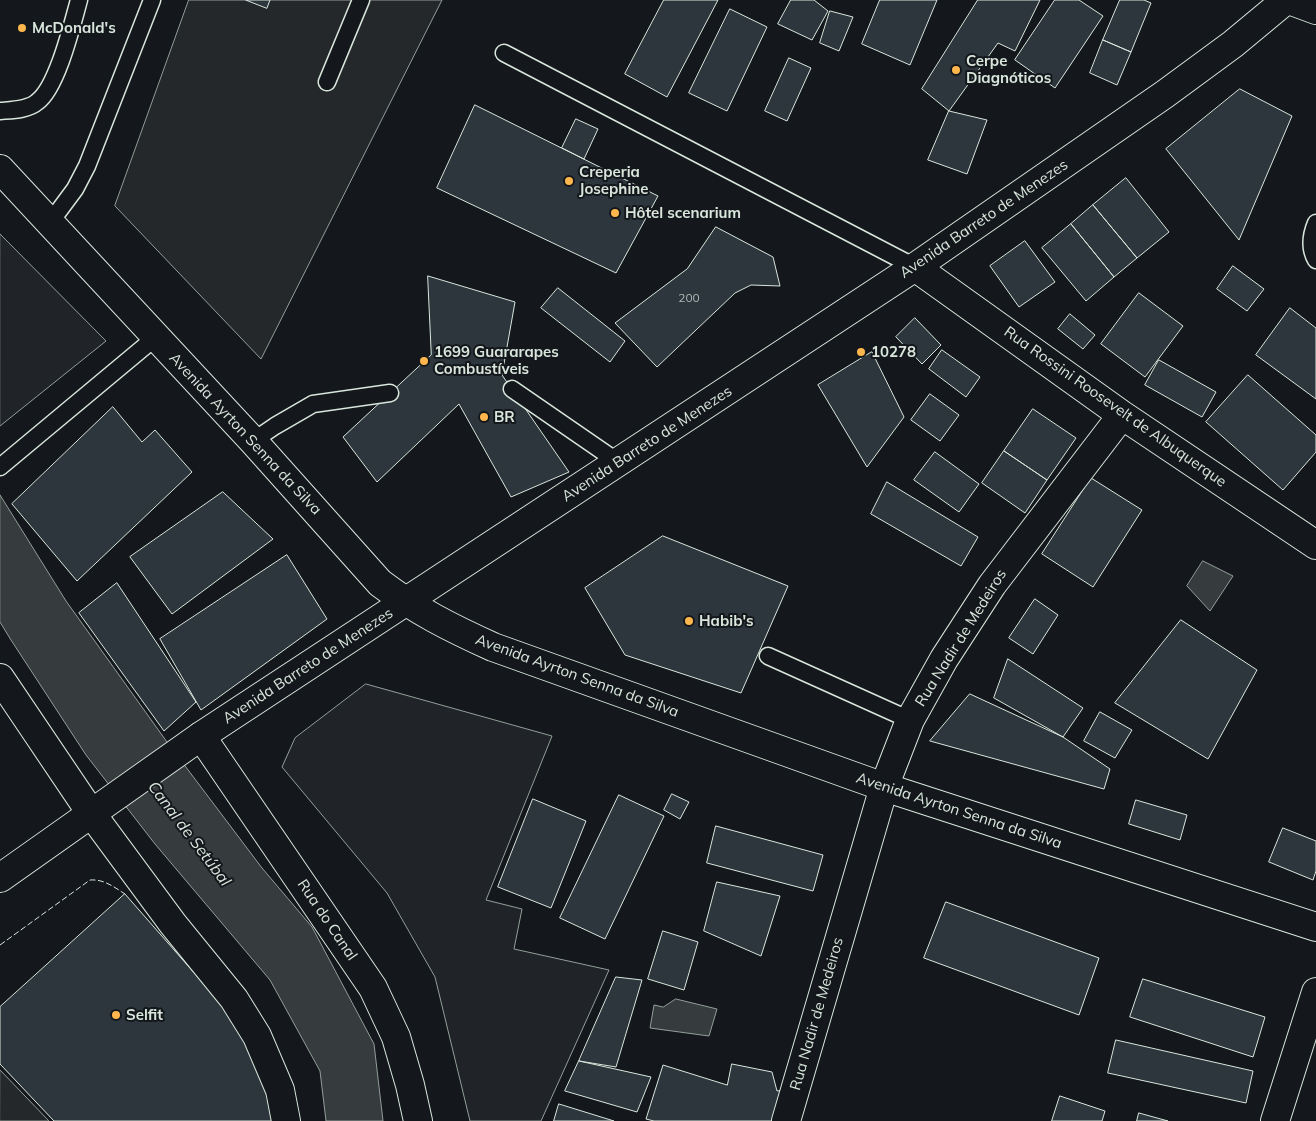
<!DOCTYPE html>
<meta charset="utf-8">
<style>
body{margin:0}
canvas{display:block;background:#14181c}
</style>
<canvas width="1316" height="1121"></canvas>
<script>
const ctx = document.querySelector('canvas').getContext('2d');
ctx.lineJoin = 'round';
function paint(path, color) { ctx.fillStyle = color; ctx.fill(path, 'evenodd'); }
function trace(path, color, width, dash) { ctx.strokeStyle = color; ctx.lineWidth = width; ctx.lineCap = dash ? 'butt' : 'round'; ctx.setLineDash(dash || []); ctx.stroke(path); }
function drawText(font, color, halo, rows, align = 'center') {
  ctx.font = font + ' Mulish,sans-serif'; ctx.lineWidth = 4; ctx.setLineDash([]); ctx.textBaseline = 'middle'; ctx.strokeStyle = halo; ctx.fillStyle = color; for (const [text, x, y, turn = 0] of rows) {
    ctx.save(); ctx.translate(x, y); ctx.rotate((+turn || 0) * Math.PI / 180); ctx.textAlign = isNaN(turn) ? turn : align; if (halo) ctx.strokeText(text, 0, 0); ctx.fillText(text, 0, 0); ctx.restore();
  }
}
const green = new Path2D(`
 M0,234L106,341L0,426Z
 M366,684L552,736L486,900L522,909L514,949L609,970L541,1121H470L435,977L387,893L282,767L295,738Z`);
const parking = new Path2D(`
 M189,0H442L261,359L115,206Z
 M0,1070L49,1121H0Z`);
const water = new Path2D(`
 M0,495L66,601L167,742L262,868L312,927L374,1044L383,1121H326L320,1071L270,980L155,844L86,755L11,640L0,622Z
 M1203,561L1233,576L1210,611L1187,586Z
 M676,999L717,1009L709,1036L650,1028L654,1005L663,1007Z`);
const building = new Path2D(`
 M246,0H270L267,8Z
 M664,0H718L667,97L625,74Z
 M791,0H814L828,11L812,40L778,24Z
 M880,0H937L910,65L862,44Z
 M978,0H1040L1015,51L998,43L949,111L922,89Z
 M1055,0H1079L1103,16L1055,88L1015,60Z
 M1120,0H1144L1151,3L1131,52L1103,40Z
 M730,9L767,27L727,111L689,93Z
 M830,11L853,17L839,51L820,43Z
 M1103,40L1131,52L1117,85L1090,73Z
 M789,58L811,68L787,121L765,111Z
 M1240,89L1292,116L1239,240L1166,149Z
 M475,105L658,196L616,273L437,188Z
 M949,111L987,120L967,174L928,160Z
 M576,119L598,129L584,159L562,148Z
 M1126,178L1169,232L1137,258L1093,205Z
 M1093,205L1137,258L1114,277L1071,224Z
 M1071,224L1114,277L1086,301L1042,248Z
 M716,227L773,257L780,286L751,285L735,293L657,367L615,323L687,269Z
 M1025,241L1055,282L1019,307L990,266Z
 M1233,266L1264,289L1247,311L1217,289Z
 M428,276L515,302L502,375L569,472L511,497L459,404L377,482L343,437L431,355Z
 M558,288L625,341L610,362L541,308Z
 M1139,293L1183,326L1145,377L1101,344Z
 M1290,308L1316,328V399L1256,355Z
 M1070,314L1095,335L1083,349L1058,329Z
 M915,318L941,345L922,364L896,337Z
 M942,350L980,377L966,397L929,369Z
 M872,352L904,417L867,467L818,385Z
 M1159,360L1216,392L1202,417L1145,385Z
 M1248,375L1316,435V452L1283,490L1206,422Z
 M930,394L959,415L940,441L911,420Z
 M113,407L142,442L155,430L192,472L77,581L12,504Z
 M1033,409L1076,438L1047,480L1004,451Z
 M1004,451L1047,480L1025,513L982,483Z
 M935,452L979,484L959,512L914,480Z
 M1091,478L1142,510L1093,587L1042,554Z
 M887,482L978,537L961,566L871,514Z
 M223,492L273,539L172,614L130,557Z
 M663,536L788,586L741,693L625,655L585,588Z
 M287,555L327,619L201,710L160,639Z
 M117,583L196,702L164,731L79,613Z
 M1035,599L1058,615L1033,654L1009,638Z
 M1181,620L1257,670L1208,759L1115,703Z
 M1008,659L1083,708L1063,737L994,698Z
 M970,694L1063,737L1110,769L1104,789L930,741Z
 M1100,712L1132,730L1115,758L1084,741Z
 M672,794L689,802L680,819L664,810Z
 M619,795L664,816L605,939L560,918Z
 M533,799L586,821L551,908L498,887Z
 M1136,800L1187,815L1180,840L1129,824Z
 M716,826L823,855L813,891L707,863Z
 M1283,828L1316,841V871L1313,880L1269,862Z
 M717,882L780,896L761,956L704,931Z
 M125,894L239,1024L260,1066L275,1121H54L0,1064V1007Z
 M946,902L1099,958L1079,1015L924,958Z
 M663,931L698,942L684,990L648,979Z
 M616,977L642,980L616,1067L579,1061Z
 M1143,979L1265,1017L1253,1057L1130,1017Z
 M1116,1040L1253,1071L1246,1103L1108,1073Z
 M579,1061L651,1077L637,1112L565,1091Z
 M732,1064L772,1072L777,1091L784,1090L774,1121H654L646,1119L663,1065L727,1085Z
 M1060,1096L1105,1111L1102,1121H1052Z
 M559,1104L614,1121H554Z
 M1139,1113L1168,1121H1137Z`);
const service = new Path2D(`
 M504,53L915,267
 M327,82L361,0
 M0,111C11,110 28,110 37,102C57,88 72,25 79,0
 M1316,223C1311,235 1309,248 1316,260
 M49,224L75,189L87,166L152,0
 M512,389L618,462
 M253,441L275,426L313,404L390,393
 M0,467L156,337
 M768,656L910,720`);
const minor = new Path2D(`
 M915,267L1122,415L1316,545
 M786,1121L884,787L910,720L944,659L992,585L1122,415
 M1275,1121L1316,992`);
const tertiary = new Path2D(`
 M201,736L373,988L396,1037L410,1085L418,1121
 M91,813L173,924L234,999L257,1036L280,1090L286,1121`);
const secondary = new Path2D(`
 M0,878L201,736L915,267L1165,94L1233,44L1286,0`);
const primary = new Path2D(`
 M1289,0L1316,10
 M0,169L253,441L380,583C417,611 451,628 493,647L884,787L1316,927
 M0,678L91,813`);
const fence = new Path2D(`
 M0,945L90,880C104,879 114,887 125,894`);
const markers = [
 [22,28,5,"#ffb74d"],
 [956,70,5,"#ffb74d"],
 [569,181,5,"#ffb74d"],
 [615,213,5,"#ffb74d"],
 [861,352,5,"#ffb74d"],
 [424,361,5,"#ffb74d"],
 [484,417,5,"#ffb74d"],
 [689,621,5,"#ffb74d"],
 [116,1015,5,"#ffb74d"]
];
const numberNames = [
 ["200",689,298]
];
const poiNames = [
 ["McDonald's",32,28],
 ["Cerpe",966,61],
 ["Diagnóticos",966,78],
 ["Creperia",579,172],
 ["Josephine",579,189],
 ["Hôtel scenarium",625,213],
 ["1699 Guararapes",434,352],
 ["Combustíveis",434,369],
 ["10278",871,352],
 ["BR",494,417],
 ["Habib's",699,621],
 ["Selfit",126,1015]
];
const streetNames = [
 ["Avenida Barreto de Menezes",984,219,-34],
 ["Rua Rossini Roosevelt de Albuquerque",1115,407,35],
 ["Avenida Ayrton Senna da Silva",245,434,47],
 ["Avenida Barreto de Menezes",647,444,-33],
 ["Rua Nadir de Medeiros",961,638,-58],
 ["Avenida Barreto de Menezes",308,666,-33],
 ["Avenida Ayrton Senna da Silva",577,676,20],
 ["Avenida Ayrton Senna da Silva",959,811,18],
 ["Rua do Canal",327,920,56],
 ["Rua Nadir de Medeiros",817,1014,-74]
];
const waterNames = [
 ["Canal de Setúbal",189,834,53]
];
paint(green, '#202428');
trace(green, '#939e99', 1);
paint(parking, '#24282b');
trace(parking, '#939e99', 1);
paint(water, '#363b3e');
trace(water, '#939e99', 1);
paint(building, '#2c363c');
trace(building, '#d8e6dc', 1);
trace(service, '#d8e6dc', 19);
trace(minor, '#d8e6dc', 30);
trace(tertiary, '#d8e6dc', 30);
trace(secondary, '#d8e6dc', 30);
trace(primary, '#d8e6dc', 30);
trace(service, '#14181c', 16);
trace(minor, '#14181c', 28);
trace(tertiary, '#14181c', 28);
trace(secondary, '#14181c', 28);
trace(primary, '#14181c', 28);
trace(fence, '#d8e6dc', 1, [6, 2.5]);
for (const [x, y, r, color] of markers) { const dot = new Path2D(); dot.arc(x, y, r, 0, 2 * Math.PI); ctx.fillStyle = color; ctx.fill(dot); trace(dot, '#14181c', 2); }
drawText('12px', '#adbab4', null, numberNames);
drawText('bold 15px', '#d8e6dc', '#14181c', poiNames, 'left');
drawText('15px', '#d8e6dc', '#14181c', streetNames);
drawText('italic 16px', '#d8e6dc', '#14181c', waterNames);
</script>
